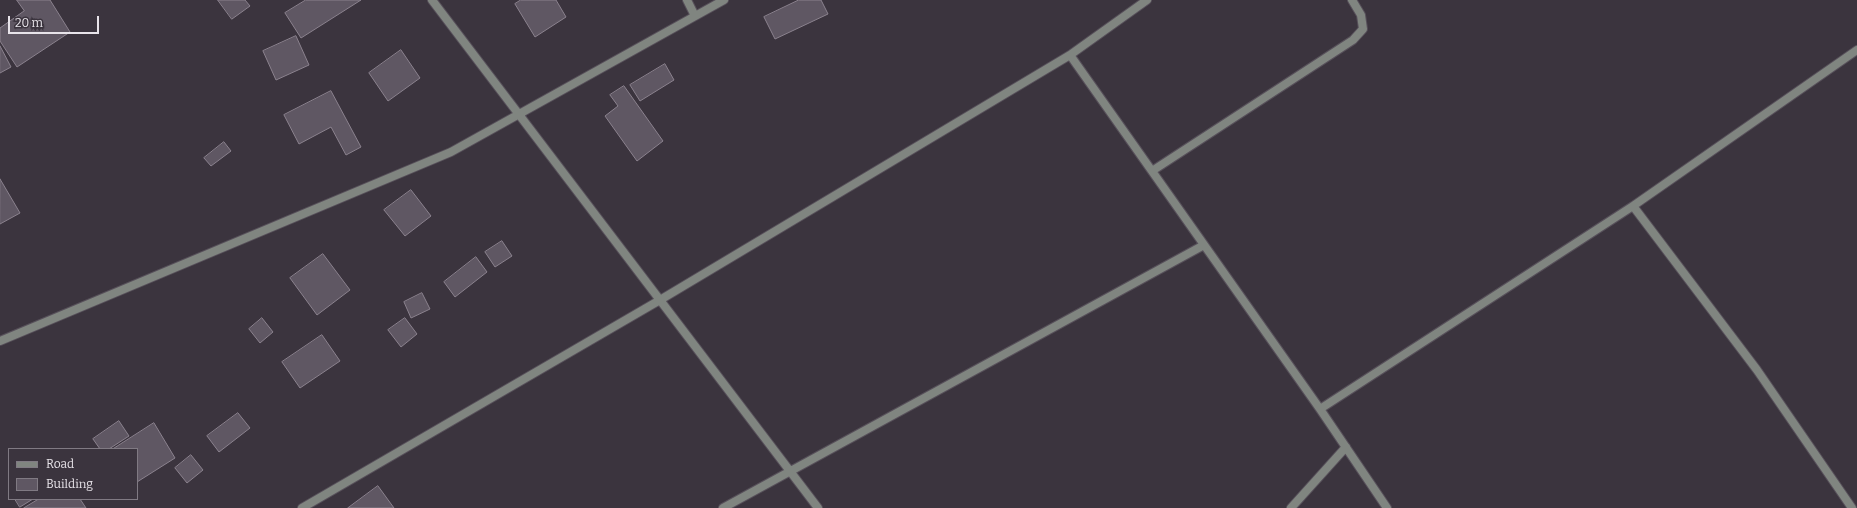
<!DOCTYPE html>
<style>
body{margin:0}
#map{position:relative;width:1857px;height:508px;overflow:hidden;background:#3b343e;font-family:Bitter,serif}
canvas{display:block}
.legend{position:absolute;left:8px;top:448px;width:130px;height:52px;box-sizing:border-box;background:#3b343e;border:1px solid #807a83;margin:0;padding:5px 7px;list-style:none;font-size:12px;color:#e8e4ea}
.legend li{display:flex;align-items:center;gap:8px;height:20px}
.legend b{width:20px;border:1px solid #807a83}
.scale{position:absolute;left:8px;top:16px;width:91px;height:18px;box-sizing:border-box;border:2px solid #e8e4ea;border-top:0;padding-left:5px;font-size:12px;line-height:14px;white-space:nowrap;color:#e8e4ea;-webkit-text-stroke:3px #3b343e;paint-order:stroke}
</style>
<div id="map">
<canvas width="1857" height="508"></canvas>
<ul class="legend">
<li><b style="height:5px;background:#808580"></b>Road</li>
<li><b style="height:11px;background:#5f5763"></b>Building</li>
</ul>
<div class="scale">20 m</div>
</div>
<script>
const ctx = document.querySelector('canvas').getContext('2d');
ctx.lineJoin = 'round';
function paint(path, color) { ctx.fillStyle = color; ctx.fill(path, 'evenodd'); }
function trace(path, color, width, dash) { ctx.strokeStyle = color; ctx.lineWidth = width; ctx.lineCap = dash ? 'butt' : 'round'; ctx.setLineDash(dash || []); ctx.stroke(path); }
const building = new Path2D(`
 M17,0H50L70,32L17,67L0,41V28L24,11Z
 M218,0H245L250,6L232,19Z
 M306,0H361L301,38L285,13Z
 M521,0H556L566,17L535,37L515,4Z
 M799,0H821L828,14L775,39L764,17Z
 M296,36L309,65L276,80L263,51Z
 M0,46L11,67L0,73Z
 M401,50L420,78L388,101L369,73Z
 M665,64L674,80L640,101L630,85Z
 M624,86L663,141L637,161L605,116L618,106L610,95Z
 M331,91L361,147L346,155L331,127L299,144L284,115Z
 M224,142L231,151L211,166L204,158Z
 M0,179L20,213L0,224Z
 M411,190L431,216L405,236L384,210Z
 M502,241L512,256L495,267L485,252Z
 M323,254L350,290L317,315L290,278Z
 M476,257L487,272L455,297L444,282Z
 M422,293L430,309L411,318L404,302Z
 M262,318L273,332L260,343L249,329Z
 M405,318L417,334L401,347L388,330Z
 M322,335L340,361L300,388L282,362Z
 M238,413L250,428L219,452L207,436Z
 M119,421L129,436L109,449H100L93,439Z
 M154,423L175,458L137,482V449H113Z
 M191,455L203,470L187,483L175,468Z
 M378,486L394,508H348Z
 M15,499H33L20,507Z
 M39,499H80L86,508H24Z`);
const minor = new Path2D(`
 M432,0L818,508
 M687,0L695,16
 M1070,55L1320,409L1387,508
 M1152,171L1353,40L1363,29L1361,15L1352,0
 M1633,206L1757,370L1852,508
 M0,341L451,152L724,0
 M1320,409L1633,206L1857,50
 M302,508L660,300L1070,55L1147,0
 M723,508L1204,245
 M1291,508L1346,447`);
paint(building, '#5f5763');
trace(building, '#8b828e', 1);
trace(minor, '#57505a', 10);
trace(minor, '#808580', 8);
</script>
